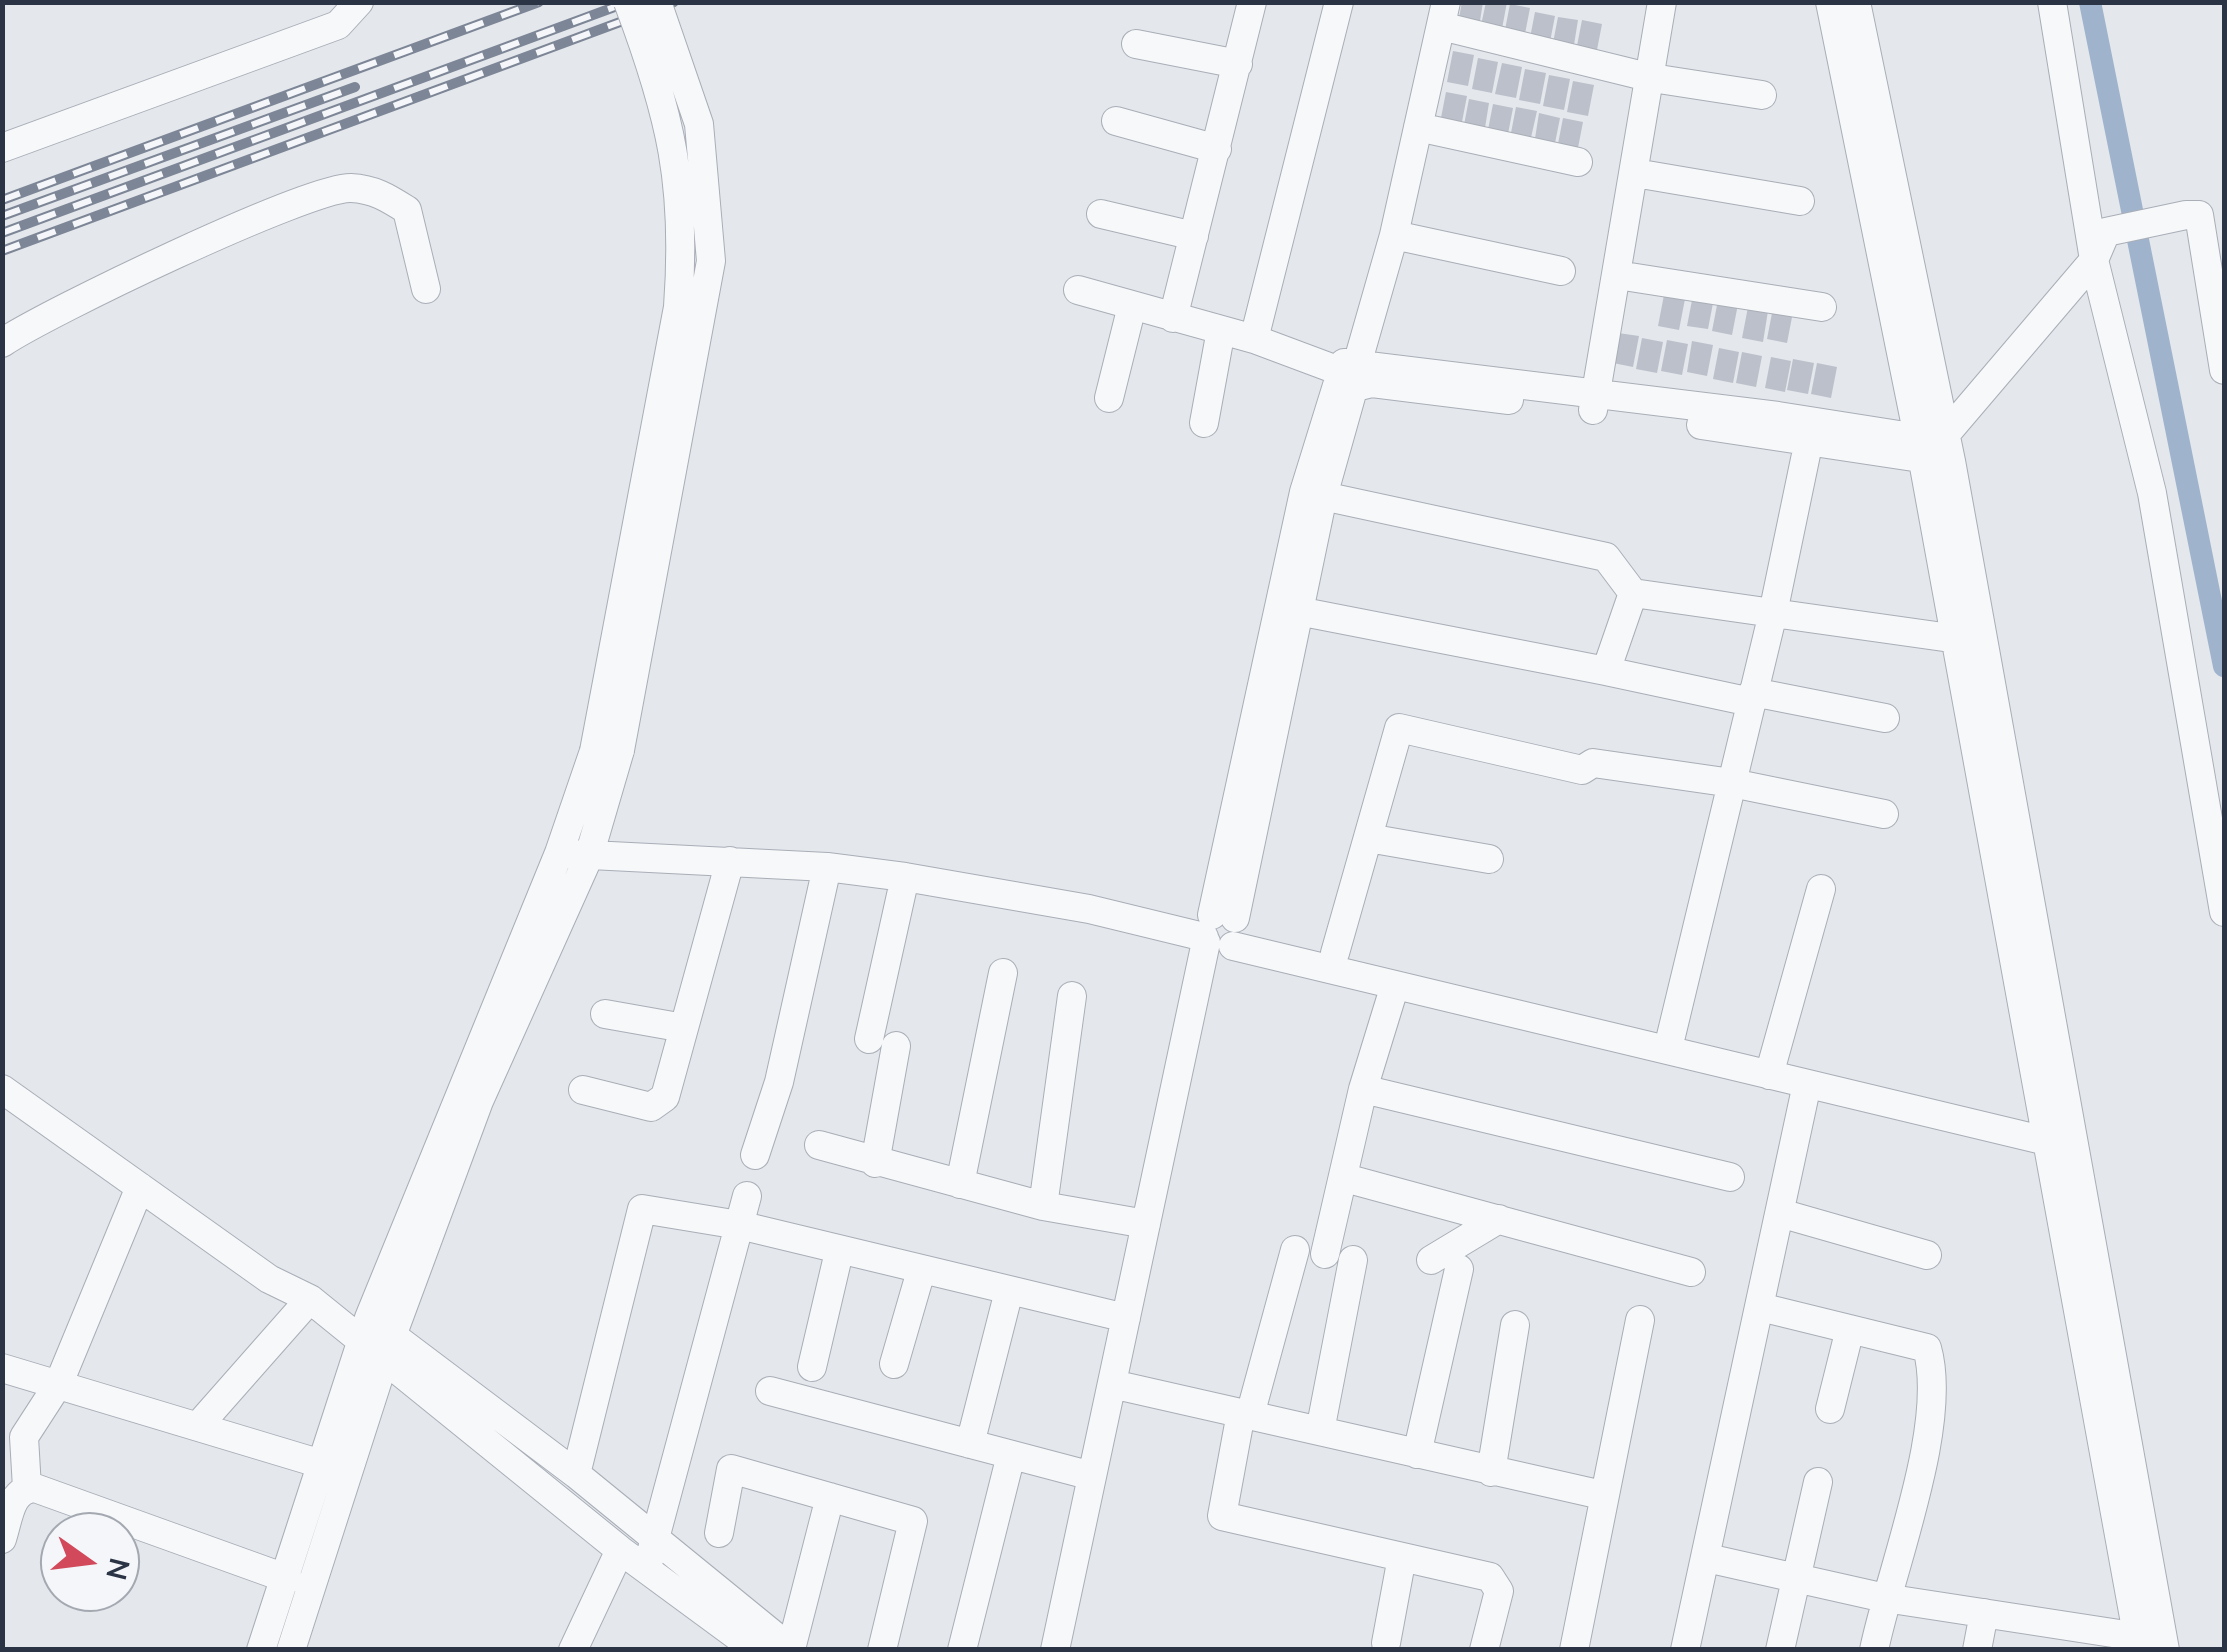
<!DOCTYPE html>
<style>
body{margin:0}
#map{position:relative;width:2227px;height:1652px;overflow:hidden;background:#e4e7ec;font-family:"Nunito Sans",sans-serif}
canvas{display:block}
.frame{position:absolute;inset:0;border:5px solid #2b3445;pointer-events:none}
.north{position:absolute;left:40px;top:1512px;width:100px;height:100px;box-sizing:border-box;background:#f4f6f9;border:2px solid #a4a8b1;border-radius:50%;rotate:104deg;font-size:28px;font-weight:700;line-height:40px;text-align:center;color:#2b3445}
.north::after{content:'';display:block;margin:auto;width:35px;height:45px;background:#d1495b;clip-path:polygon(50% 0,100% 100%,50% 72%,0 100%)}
</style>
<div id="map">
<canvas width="2227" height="1652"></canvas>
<div class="frame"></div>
<div class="north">N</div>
</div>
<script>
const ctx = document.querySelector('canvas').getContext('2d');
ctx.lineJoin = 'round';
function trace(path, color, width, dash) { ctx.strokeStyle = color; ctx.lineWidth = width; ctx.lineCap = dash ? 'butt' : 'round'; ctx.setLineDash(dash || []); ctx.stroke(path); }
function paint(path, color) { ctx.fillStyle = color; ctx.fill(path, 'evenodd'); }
const canal = new Path2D(`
 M2090,2L2224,666`);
const building = new Path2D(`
 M1462,2H1483L1479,27L1458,23Z
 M1486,2H1507L1501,34L1480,30Z
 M1510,4L1530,8L1524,39L1504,35Z
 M1535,12L1555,16L1549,47L1529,43Z
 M1558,17L1578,20L1573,51L1552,48Z
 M1582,20L1602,24L1596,55L1576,51Z
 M1453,51L1474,55L1468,86L1447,82Z
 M1478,58L1498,62L1492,93L1472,89Z
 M1502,63L1522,67L1516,98L1495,94Z
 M1525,69L1546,73L1540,104L1519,100Z
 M1549,75L1570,79L1564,110L1543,106Z
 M1573,81L1594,85L1588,116L1567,112Z
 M1446,92L1467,96L1461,127L1440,123Z
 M1469,99L1489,103L1484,134L1463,130Z
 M1493,104L1513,108L1507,139L1487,135Z
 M1516,107L1537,111L1530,142L1510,138Z
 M1539,113L1560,118L1554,148L1534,145Z
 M1563,118L1583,122L1577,153L1557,149Z
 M1664,295L1685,299L1679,330L1658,326Z
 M1693,295L1714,298L1708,329L1687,326Z
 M1718,300L1738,304L1732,335L1712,331Z
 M1748,307L1768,311L1763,342L1742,338Z
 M1773,308L1793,312L1787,343L1767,339Z
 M1618,333L1639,336L1633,367L1613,363Z
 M1642,338L1663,342L1657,373L1636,369Z
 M1667,340L1688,344L1682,375L1661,371Z
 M1692,341L1713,345L1707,376L1687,372Z
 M1719,348L1739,352L1733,383L1713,379Z
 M1742,352L1762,356L1756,387L1736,383Z
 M1771,357L1791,361L1785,392L1765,388Z
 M1793,359L1814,363L1808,394L1787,390Z
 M1817,363L1837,367L1831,398L1811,394Z`);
const minor = new Path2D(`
 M1339,2L1254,339L1353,376
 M1830,2L1923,461L2140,1650
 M1856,2L1951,461L2165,1650
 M2052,2L2094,260L2152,493L2224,912
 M1441,26L1652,78L1762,95
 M1136,44L1238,64
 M1116,121L1217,149
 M1418,127L1578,162
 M2,148L338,25L359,2
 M1635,173L1800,201
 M1101,214L1194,236
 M1394,235L1561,271
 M1617,275L1822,307
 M1078,290L1254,339
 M1173,318L1252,2
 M2,343C46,313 308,187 351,188C374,189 388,198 407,210L426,289
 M1358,361L1394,235L1446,2
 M1109,398L1132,306
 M1593,410L1662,2
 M1204,423L1221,330
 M1701,425L1940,461
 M1809,440L1773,613L1972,641
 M1323,496L1606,557L1633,593
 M1298,611L1606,671L1633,593L1773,613L1671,1036
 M1606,671L1751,702
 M1753,692L1885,718
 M1368,838L1489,859
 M571,854L827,867L905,877L1089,909L1204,937
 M1212,915L1304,492L1344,363L1778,416L1918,438L1945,435L2094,260L2106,232L2186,215H2199L2224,370
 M1235,918L1323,496L1352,393L1356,387L1372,383L1509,400
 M1233,946L2063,1145
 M1335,953L1399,728L1582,770L1593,763L1732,783L1884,814
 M605,1014L684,1028
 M869,1039L905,877
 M1769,1075L1821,889
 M2,1089L269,1279L310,1299L620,1550L756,1650
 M1363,1089L1730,1177
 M583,1090L651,1107L665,1097L730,861
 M819,1145L1043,1206L1146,1224
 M755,1155L779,1082L827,867
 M875,1163L896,1046
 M1345,1178L1691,1272
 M960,1184L1003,973
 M1043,1206L1072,996
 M1780,1213L1927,1255
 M1325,1254L1363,1089L1395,985
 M1431,1260L1499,1219
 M1760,1307L1927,1348C1949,1425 1891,1568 1874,1650
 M381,1327L576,1474L792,1650
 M894,1364L921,1271
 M812,1367L839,1252
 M2,1368L338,1469
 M1112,1384L1602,1495
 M770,1391L1092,1476
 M1830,1409L1850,1329
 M1241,1413L1222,1516L1490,1577L1499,1591L1484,1650
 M1250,1415L1295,1250
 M198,1426L310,1299
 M1320,1431L1353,1260
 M970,1444L1009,1291
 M1417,1454L1459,1269
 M1491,1472L1515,1325
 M576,1474L642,1209L739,1225L1126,1318
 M27,1488L24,1437L59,1383L140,1187
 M719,1533L731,1469L913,1521L882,1650
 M2,1539C9,1518 10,1489 35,1488L288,1579
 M650,1557L747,1196
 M1707,1558L1885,1598L2152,1639
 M1386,1643L1402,1557
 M791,1649L830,1497
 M261,1650L369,1318L559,853L594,751
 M291,1650L392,1336L479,1101L589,856L620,750
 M573,1650L620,1550
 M962,1650L1011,1455
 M1055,1650L1206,942
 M1574,1650L1640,1320
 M1685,1650L1807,1084
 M1780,1650L1818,1482
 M1977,1650L1984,1613`);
const rail = new Path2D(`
 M2,200L539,2
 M2,216L355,87
 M2,233L628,2
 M2,251L674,2`);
const minorBridge = new Path2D(`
 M620,750L711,261L699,124L657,2
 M594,751L678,307C687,185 671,116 628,2`);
trace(canal, '#9fb4cc', 22);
paint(building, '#bbc0ca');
trace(minor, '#a9aeb7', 30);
trace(minor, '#f7f8fa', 28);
trace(rail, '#7d8696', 10);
trace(rail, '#f4f6f9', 6, [19]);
trace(minorBridge, '#a9aeb7', 30, []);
trace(minorBridge, '#f7f8fa', 28);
</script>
